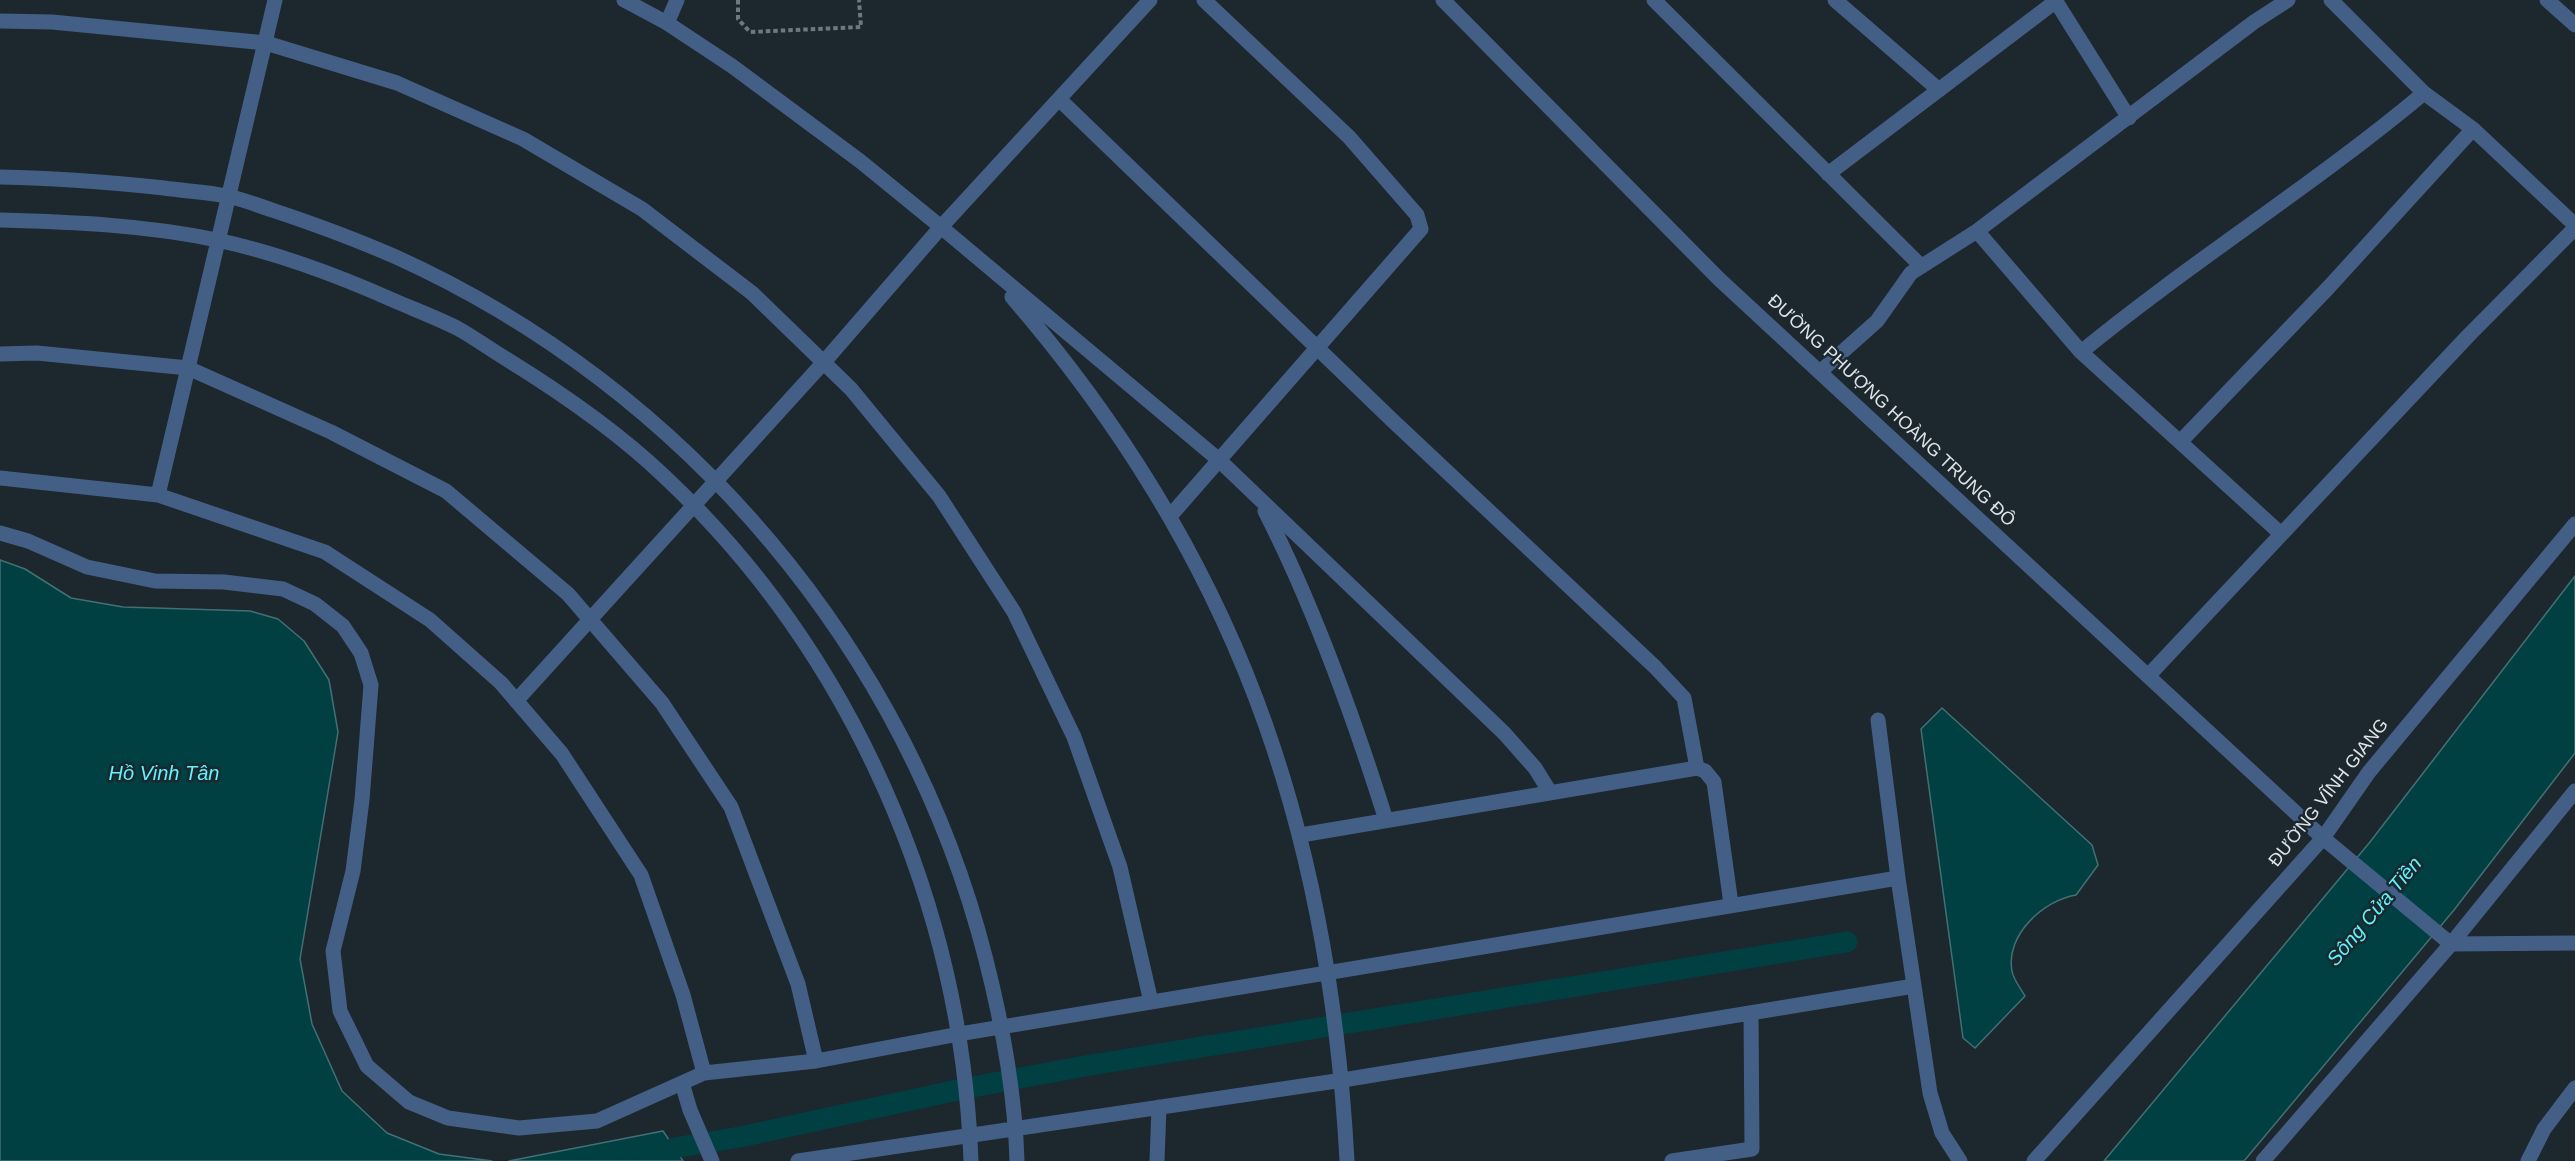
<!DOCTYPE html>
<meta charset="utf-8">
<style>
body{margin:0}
canvas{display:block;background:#1c272e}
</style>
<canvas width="2575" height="1161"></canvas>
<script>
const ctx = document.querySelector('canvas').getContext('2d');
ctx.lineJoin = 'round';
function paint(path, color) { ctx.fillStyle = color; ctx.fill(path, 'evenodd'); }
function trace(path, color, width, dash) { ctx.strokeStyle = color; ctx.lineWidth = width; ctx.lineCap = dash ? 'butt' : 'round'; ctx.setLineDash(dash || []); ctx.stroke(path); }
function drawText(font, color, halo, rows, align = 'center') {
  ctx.font = font + ' Helvetica,sans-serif'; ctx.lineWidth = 5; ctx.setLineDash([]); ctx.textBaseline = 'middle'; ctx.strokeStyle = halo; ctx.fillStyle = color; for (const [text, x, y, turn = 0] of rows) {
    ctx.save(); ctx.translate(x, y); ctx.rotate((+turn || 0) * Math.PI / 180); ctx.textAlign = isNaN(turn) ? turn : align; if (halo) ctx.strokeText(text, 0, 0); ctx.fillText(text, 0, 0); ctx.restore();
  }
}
const water = new Path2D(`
 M0,560L25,569L71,598L123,607L250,611L278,619L304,641L329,680L338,732L300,959L312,1024L342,1091L387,1133L439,1154L492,1161H0Z
 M2575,576V753L2454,910L2244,1161H2104L2370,842Z
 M1942,708L2092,845L2098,865L2076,895C2044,900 2005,935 2012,971C2013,979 2021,989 2025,996L1975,1048L1963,1038L1921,729Z
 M663,1131L683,1161H509Z`);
const canal = new Path2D(`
 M674,1148L740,1137L967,1088L1085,1066L1847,942`);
const path = new Path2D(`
 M738,0V19L750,32L861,27L859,0`);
const minor = new Path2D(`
 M624,0L667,23L732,66L860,161L941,227L1219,460L1504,733L1535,768L1550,792
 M1654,0L1921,266
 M1835,0L1939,90
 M2055,0L2129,118
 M2331,0L2424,93L2473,129L2575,225
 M2547,0L2575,25
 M0,21L52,22L266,43L397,83L523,139L642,209L752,293L851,389L939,496L1014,612L1074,737L1120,867L1151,1002
 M667,23L677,0
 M1059,99L1392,420L1655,667L1684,698L1697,768
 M1828,174L2056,1
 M0,177C55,178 109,182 164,188C185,191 206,192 227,196C242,199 257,205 272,210C314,224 355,239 396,257C686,388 908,651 986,960C1003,1027 1015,1092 1017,1161
 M0,220C73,222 145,225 217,240C278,253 339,276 395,301C416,310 437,318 457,328C475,338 491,350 508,360C563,394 618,432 665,477C852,653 962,905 971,1161
 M1977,231L2081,352L2280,533
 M1012,297C1234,554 1329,823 1347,1161
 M2081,352C2192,261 2314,185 2424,93
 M0,354L37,353L188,368L331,432L446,491L568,594L662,703L731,807L798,984L816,1061
 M1821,371L1877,321L1911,273L1977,231L2254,22L2288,0
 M2180,442L2328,288L2473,129
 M0,478L158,495L325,552L430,620L501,683L562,754L641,875L683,995L704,1073L816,1061L959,1034L1898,878L1930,1093L1942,1133L1960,1161
 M158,495L275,0
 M1265,511C1315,609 1353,715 1386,820
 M1171,515L1421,229L1417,215L1349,137L1204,0
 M0,533L28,541L87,567L155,581L224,582L283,589L315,604L343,626L361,653L371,685L362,800L353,871L333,951L340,1011L367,1066L409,1102L448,1118L519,1128L597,1121L704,1073
 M2148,676L2468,336L2575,228
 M516,701L824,362L941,227L1150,0
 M1878,720L1898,878
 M1301,835L1697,768L1705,771L1714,782L1731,904
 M2323,838L2369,772L2575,524
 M2451,944L2575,943
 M682,1083L690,1110L712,1161
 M798,1161L1343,1080L1914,986
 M1157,1161L1159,1107
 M1672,1161L1752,1149L1751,1013
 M2263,1161L2451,944L2575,791
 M2528,1161L2544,1129L2575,1088`);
const tertiary = new Path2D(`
 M1443,0L1719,279L2323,838L2451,944
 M2034,1161L2323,838`);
const streetNames = [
 ["ĐƯỜNG PHƯỢNG HOÀNG TRUNG ĐÔ",1891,411,43],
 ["ĐƯỜNG VĨNH GIANG",2329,793,-52]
];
const waterNames = [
 ["Hồ Vinh Tân",164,774],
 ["Sông Cửa Tiền",2375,912,-50]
];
paint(water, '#003f42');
trace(water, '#427074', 1.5);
trace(canal, '#003f42', 21);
trace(path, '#6f787e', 4, [4.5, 3]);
trace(minor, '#445f85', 15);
trace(tertiary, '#445f85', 15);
drawText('18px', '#dde4e9', '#1c272e', streetNames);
drawText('italic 20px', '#5ef4fd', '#1c272e', waterNames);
</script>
